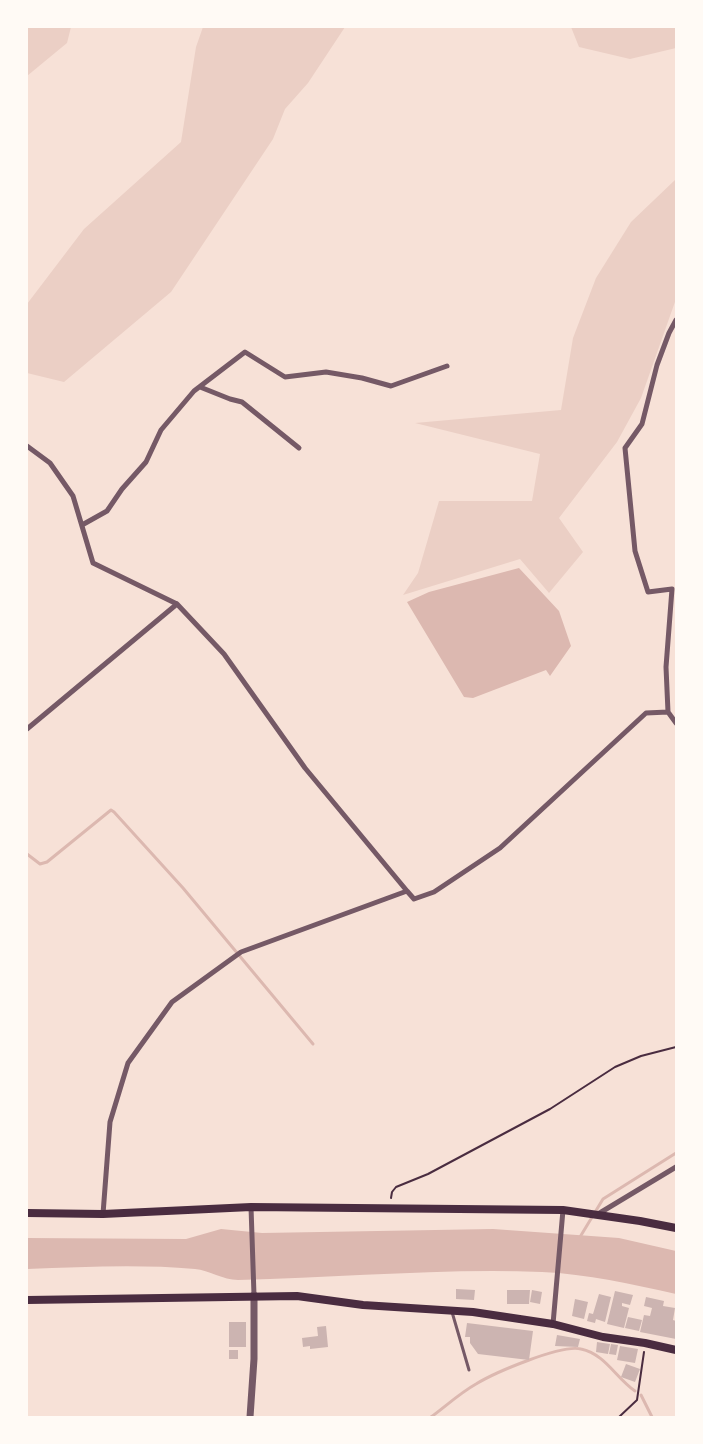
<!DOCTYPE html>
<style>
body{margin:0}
#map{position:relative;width:703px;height:1444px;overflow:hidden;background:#f7e1d7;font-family:"Archivo Narrow",sans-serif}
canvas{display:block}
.frame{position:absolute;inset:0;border:28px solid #fffaf5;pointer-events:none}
</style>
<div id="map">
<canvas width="703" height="1444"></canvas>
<div class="frame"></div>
</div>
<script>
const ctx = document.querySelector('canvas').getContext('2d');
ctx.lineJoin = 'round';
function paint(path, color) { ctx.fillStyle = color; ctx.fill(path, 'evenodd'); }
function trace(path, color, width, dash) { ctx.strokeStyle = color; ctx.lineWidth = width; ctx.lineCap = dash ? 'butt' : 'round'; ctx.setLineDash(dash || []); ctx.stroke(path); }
const green = new Path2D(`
 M27,27H71L67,43L27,76Z
 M203,27H345L308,83L285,109L273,139L171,292L64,382L27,373V304L84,229L181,142L196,47Z
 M571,27H676V48L630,59L579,47Z
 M676,179V299L641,398L617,442L559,518L583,552L549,593L520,559L403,595L418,573L439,501H532L540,454L415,423L561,410L573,338L596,278L631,222Z`);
const water = new Path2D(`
 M519,568L559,611L571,646L550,676L546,670L473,698L464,697L407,602L429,592Z
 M221,1229L262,1233L493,1229L619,1238L676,1251V1294C632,1284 587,1274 542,1272C441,1268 339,1278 238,1280C223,1280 209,1270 195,1269C139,1264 83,1267 27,1269V1238L186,1239Z`);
const stream = new Path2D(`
 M27,854L40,864L47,862L111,810L114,812L183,888L313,1044
 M580,1237L603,1199L676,1153
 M641,1395L652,1417
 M431,1417C446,1406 460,1393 476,1384C494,1373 561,1344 581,1349C605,1354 616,1378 635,1391`);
const building = new Path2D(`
 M456,1289L475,1290L474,1300L456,1299Z
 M507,1290H530L529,1304H507Z
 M532,1290L542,1292L540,1304L530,1302Z
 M615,1291L633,1295L630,1305L622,1303V1306L629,1308L624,1328L607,1324Z
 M599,1294L611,1297L605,1322L596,1319L595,1323L587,1321L589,1313L593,1314Z
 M646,1297L664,1301L663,1306L675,1308L673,1320L676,1321V1339L640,1332L644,1315L650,1316L652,1308L644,1306Z
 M575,1299L588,1302L584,1319L572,1316Z
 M628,1317L642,1320L639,1331L625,1328Z
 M229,1322H246V1347H229Z
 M467,1323L533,1331L529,1360L478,1354L470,1343V1337H465Z
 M326,1326L328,1347L310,1349V1346L303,1347L302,1338L318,1336L317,1327Z
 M557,1335L580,1339L578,1347L555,1346Z
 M597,1342L610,1344L608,1354L596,1352Z
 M611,1344L618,1345L616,1355L609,1354Z
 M620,1346L638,1349L635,1363L617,1360Z
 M229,1350H238V1359H229Z
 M626,1364L640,1369L635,1382L621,1377Z`);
const path = new Path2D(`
 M391,1198L392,1192L396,1187L428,1174L550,1109L615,1067L641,1056L676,1047
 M619,1417L637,1400L644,1352`);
const service = new Path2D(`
 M452,1312L469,1370`);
const minor = new Path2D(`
 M200,387L230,399L242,402L299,448
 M27,446L50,463L73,496L93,563L177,604L224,654L305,768L407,891
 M82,525L107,511L122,489L146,462L161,430L194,391L245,352L285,377L326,372L362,378L391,386L447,366
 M668,712L666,667L672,589L648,592L635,551L625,448L642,424L657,365L669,333L676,320
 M27,729L177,604
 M251,1207L254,1295
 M103,1214L110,1122L128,1063L172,1002L241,952L407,891L414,899L434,892L500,848L646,713L668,712L676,723
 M598,1214L676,1167
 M553,1324L563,1210`);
const tertiary = new Path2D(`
 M250,1417L254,1359V1295`);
const primary = new Path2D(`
 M27,1213L103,1214L251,1207L563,1210L640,1221L676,1228
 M27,1300L297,1296L363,1305L473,1312L553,1324L603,1337L645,1343L676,1350`);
paint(green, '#ebcfc5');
paint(water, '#dcb8b0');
trace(stream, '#dcb8b0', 3);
paint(building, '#ccb4b1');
trace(path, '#4a2c40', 2);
trace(service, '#755966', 3);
trace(minor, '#755966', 5);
trace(tertiary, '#755966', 7);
trace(primary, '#4a2c40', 8);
</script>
